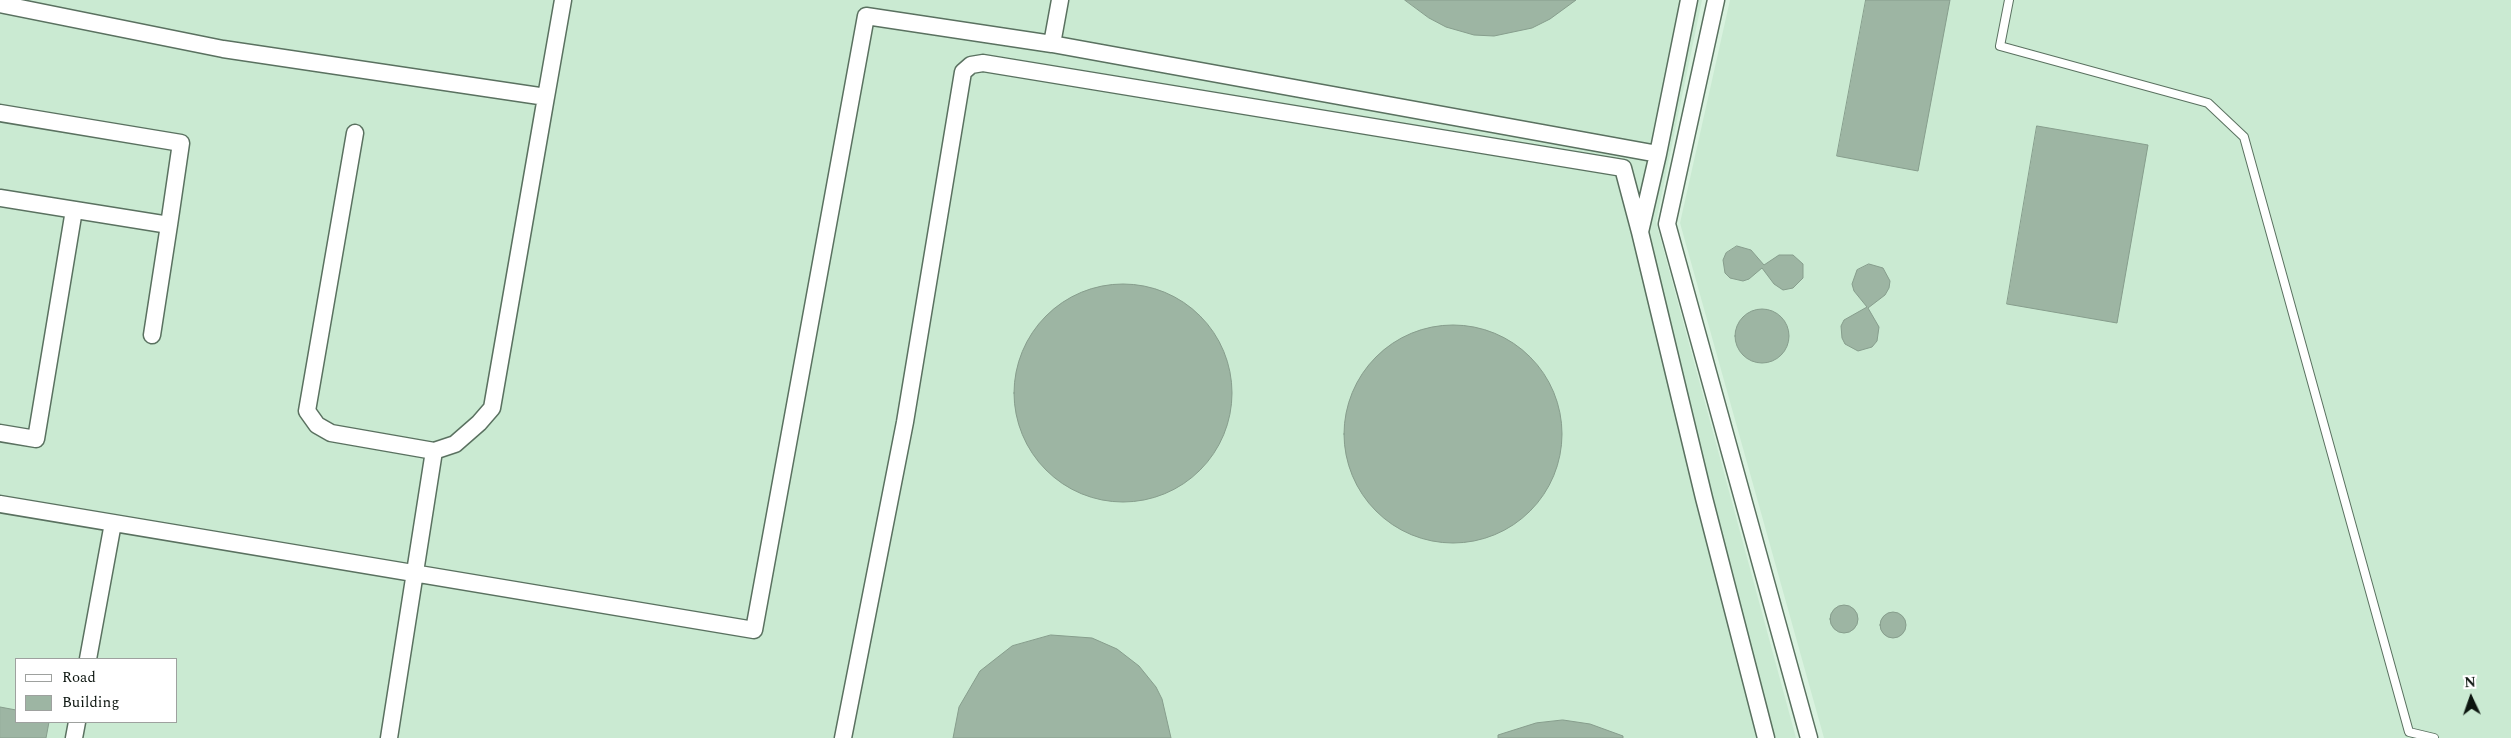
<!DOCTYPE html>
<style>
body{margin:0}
#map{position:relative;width:2511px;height:738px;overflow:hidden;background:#d9f2df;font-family:Spectral,serif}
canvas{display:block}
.legend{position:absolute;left:15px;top:658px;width:162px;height:65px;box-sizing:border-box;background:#fff;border:1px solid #9ea19f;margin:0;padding:6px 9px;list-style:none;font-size:15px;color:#0c150f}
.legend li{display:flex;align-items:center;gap:10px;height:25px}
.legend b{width:25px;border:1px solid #9ea19f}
.north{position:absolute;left:2446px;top:673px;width:50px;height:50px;-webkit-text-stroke:4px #fff;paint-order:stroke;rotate:357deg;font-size:14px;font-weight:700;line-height:20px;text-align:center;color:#0c150f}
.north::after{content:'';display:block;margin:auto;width:18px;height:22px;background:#0c150f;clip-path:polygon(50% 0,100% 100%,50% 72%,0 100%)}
</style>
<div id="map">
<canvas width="2511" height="738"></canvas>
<ul class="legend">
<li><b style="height:6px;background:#fff"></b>Road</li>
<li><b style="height:14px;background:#9db5a3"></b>Building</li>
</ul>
<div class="north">N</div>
</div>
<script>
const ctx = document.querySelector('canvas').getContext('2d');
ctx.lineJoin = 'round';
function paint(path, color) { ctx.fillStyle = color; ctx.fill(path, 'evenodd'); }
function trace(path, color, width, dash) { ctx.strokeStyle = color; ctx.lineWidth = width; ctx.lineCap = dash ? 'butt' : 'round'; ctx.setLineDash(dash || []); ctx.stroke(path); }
const built = new Path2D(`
 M0,0H1702L1656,222L1796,738H0ZM16,659H176V722H16Z
 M1730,0H2511V738H1824L1680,223Z`);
const building = new Path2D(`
 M1405,0H1576L1550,19L1532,28L1494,36L1474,35L1446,27L1429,18Z
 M1866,0H1950L1918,171L1837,156Z
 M2037,126L2148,145L2117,323L2007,304Z
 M1737,246L1751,250L1764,265L1779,255H1793L1803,264V278L1793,288L1783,290L1774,284L1762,268L1749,279L1743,281L1730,278L1725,273L1723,260L1726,253Z
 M1869,264L1883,268L1890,281L1889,288L1885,295L1868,308L1879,327L1877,341L1872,347L1858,351L1845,344L1842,338L1841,326L1844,320L1867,307L1854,291L1852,284L1857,270Z
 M1014 393a109 109 0 1 1 218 0a109 109 0 1 1-218 0Z
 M1735 336a27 27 0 1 1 54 0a27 27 0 1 1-54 0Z
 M1344 434a109 109 0 1 1 218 0a109 109 0 1 1-218 0Z
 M1830 619a14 14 0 1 1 28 0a14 14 0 1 1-28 0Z
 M1880 625a13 13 0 1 1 26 0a13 13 0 1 1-26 0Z
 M1051,635L1092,638L1117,649L1139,666L1156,687L1162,699L1171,738H953L959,707L980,671L1012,646Z
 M0,707L16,710V722H49L46,738H0Z
 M1563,720L1590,724L1623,736V738H1498V735L1536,723Z`);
const service = new Path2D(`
 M2009,0L2000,46L2208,103L2244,137L2409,732L2434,738`);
const minor = new Path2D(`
 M1060,0L1052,44L1658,154L1689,0
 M1716,0L1667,224L1809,738
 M0,4L223,49L546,97L563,0
 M0,113L181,143L169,225L0,198
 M355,133L307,411L317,425L331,433L434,451L455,444L479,423L492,408L546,97
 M1658,154L1640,232L1704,498L1766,738
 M152,335L169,225
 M0,433L36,439L74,210
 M0,504L754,630L866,16L1052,44
 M88,659L113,523
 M74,738L77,722
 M389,738L434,451
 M843,738L905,422L963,72L971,65L983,63L1623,168L1640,232`);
paint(built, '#caead2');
paint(building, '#9db5a3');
trace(building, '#879e8d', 1);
trace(service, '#5a7160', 10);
trace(minor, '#5a7160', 19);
trace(service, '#fff', 8);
trace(minor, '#fff', 16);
</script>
